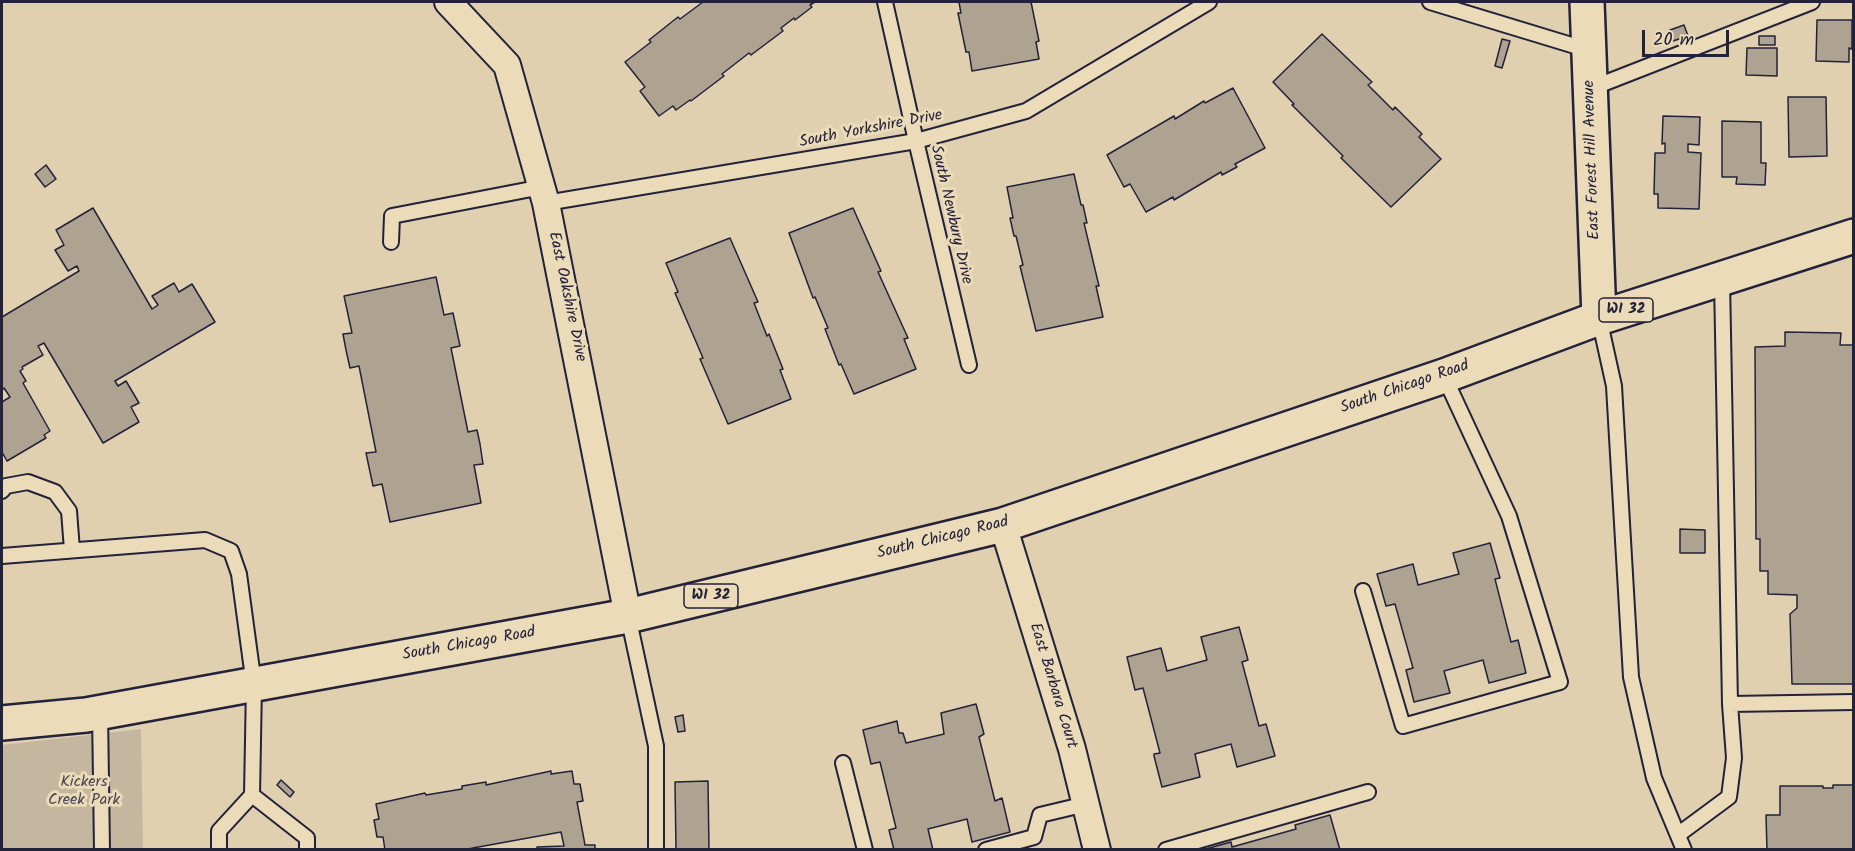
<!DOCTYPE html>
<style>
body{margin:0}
#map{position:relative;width:1855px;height:851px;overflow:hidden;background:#e0d0b0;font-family:Kalam,sans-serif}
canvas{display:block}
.frame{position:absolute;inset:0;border:3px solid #22223b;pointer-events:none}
.scale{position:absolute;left:1642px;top:30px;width:87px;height:27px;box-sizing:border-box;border:3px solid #22223b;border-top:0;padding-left:8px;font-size:18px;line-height:21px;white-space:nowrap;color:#22223b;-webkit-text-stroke:4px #ecdbb8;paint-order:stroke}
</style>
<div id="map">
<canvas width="1855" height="851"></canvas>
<div class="frame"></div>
<div class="scale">20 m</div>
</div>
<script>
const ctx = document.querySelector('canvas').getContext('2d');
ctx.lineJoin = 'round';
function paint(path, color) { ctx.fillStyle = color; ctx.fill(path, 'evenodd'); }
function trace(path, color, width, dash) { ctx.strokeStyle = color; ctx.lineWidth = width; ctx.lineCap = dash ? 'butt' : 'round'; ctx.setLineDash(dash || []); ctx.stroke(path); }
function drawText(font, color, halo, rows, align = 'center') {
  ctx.font = font + ' Kalam,sans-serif'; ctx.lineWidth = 6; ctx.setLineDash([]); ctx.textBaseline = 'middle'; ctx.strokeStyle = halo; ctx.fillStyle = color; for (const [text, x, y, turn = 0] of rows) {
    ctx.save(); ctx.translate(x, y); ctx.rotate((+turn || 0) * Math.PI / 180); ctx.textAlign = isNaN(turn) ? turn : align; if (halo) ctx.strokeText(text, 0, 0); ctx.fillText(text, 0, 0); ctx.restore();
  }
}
const green = new Path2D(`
 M141,729L143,849H2V745Z`);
const building = new Path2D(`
 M703,2H815L810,5L812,7L795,20L794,18L781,28L783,31L751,55L749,53L722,74L724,76L691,101L690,100L676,110L673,106L659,116L640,91L645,87L625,62L651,42L649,40L678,17L680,19Z
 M959,2H1031L1039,41L1036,42L1039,59L972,71L969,52H966L958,13H961Z
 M1817,20H1852V49L1849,48V62L1816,61Z
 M1684,25L1688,36L1673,41L1670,30Z
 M1322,34L1372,82L1368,85L1393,110L1395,107L1422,134L1419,137L1441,159L1391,207L1341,158L1343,156L1292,105L1294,104L1273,82Z
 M1759,36H1775V45H1759Z
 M1502,39L1510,41L1502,68L1495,66Z
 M1747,48H1777V76L1746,75Z
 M1233,88L1265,148L1235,164L1237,167L1222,175L1221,172L1174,200L1173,197L1146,212L1130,184L1124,187L1107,155L1174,116L1175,119L1204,101L1205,103Z
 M1788,97H1826L1827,156L1789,157Z
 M1663,116L1700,117L1699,145L1688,144V152L1701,153L1699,209L1658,208V194H1654L1655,153H1665V143L1662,144Z
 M1722,121L1761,122V163H1766L1765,185L1736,184L1737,177H1722Z
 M46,165L56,179L45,187L35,174Z
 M1074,174L1081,205H1083L1087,223H1084L1099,286H1096L1103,317L1036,331L1020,266L1023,265L1016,236H1014L1010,218H1013L1007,187Z
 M93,208L152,309L158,305L152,296L174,283L179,292L192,284L215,322L115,381L118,386L126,381L139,403L131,407L139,422L103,443L44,343L38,346L43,355L22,367L23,369L20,371L26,381L23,383L50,431L44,435L46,438L7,461L2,452V402L10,397L4,388L2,390V317L79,271L77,266L68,271L55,250L64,245L56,230Z
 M853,208L881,271L878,272L908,338L904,339L916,369L854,394L841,364L839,365L825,329L828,328L815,297L813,298L789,233Z
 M730,238L758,302L754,303L767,336L769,334L783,369L780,370L791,399L728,424L700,359L703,358L675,293L678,292L666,263Z
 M436,277L444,315L453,313L460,346L451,348L468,432L477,430L480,444L483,464L474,465L481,503L390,522L382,484L373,486L366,453L376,452L359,366L350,368L346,350L343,334L352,333L344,296Z
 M1785,332L1841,333L1840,345H1854V684H1792L1790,614L1797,608V595L1768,594V571H1760V539H1756L1755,347L1785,346Z
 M1680,529L1705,530V553H1680Z
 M1490,543L1500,578L1495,579L1511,642L1518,640L1526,673L1489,683L1483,660L1444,671L1450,693L1414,702L1406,670L1413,668L1395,604L1386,606L1377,574L1413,564L1418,585L1459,574L1453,553Z
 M1239,627L1248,660L1242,662L1259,726L1266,724L1275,756L1237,767L1231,744L1195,754L1200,777L1162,787L1154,756V754L1160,753L1143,688L1135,690L1127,657L1161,648L1167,671L1207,660L1201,637Z
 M976,704L984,734L979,737L995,801L1002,798L1010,832L972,842L967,819L928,829L933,850H894L889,830L896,828L880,762L871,764L863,730L897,721L899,733H903L906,743L944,734L941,713Z
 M683,715L685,731L678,732L675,717Z
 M551,771V774L572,771L574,784H580L583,801L577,802L585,845H595V850H537V847L564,846L561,832L462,850H385L383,837H377L374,820L379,819L376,804L425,793L426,795L462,789V786L486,782V785Z
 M281,780L294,792L290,797L277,785Z
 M708,781L709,850H676L675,782Z
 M1833,785H1854V850H1767L1766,815H1780V786H1823V788H1833Z
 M1330,815L1340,850H1202L1231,842L1232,847L1296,829L1295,825Z`);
const lane = new Path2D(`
 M885,2L916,141L969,365
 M1430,2L1588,50
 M1592,88L1812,2
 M546,203L916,141L1026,111L1209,2
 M391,242L392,216L542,187
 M1599,318L1614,386L1631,677L1654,778L1684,850
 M2,491L6,486L28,482L55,492L69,511L72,550
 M2,556L205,540L231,551L239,574L254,685L252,795L307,838V850
 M1363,591L1403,726L1560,682L1509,516L1444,376
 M628,616L656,746V850
 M1730,704L1854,702
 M100,712L102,850
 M843,763L865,850
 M1679,834L1729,797L1734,758L1730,704L1722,280
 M219,850V831L252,795
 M986,850L1034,837L1040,815L1086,804
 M1166,850L1368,792`);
const street = new Path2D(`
 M448,2L507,65L546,203L628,616
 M1003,525L1072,749L1097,850`);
const secondary = new Path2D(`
 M1587,2L1599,318`);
const primary = new Path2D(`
 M2,723L86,715L628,616L1003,525L1444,376L1599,318L1854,236`);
const shields = [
 [1626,310,54],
 [711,596,54]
];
const shieldNames = [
 ["WI 32",1626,310],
 ["WI 32",711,596]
];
const streetNames = [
 ["South Yorkshire Drive",871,130,-11],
 ["East Forest Hill Avenue",1593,160,-92],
 ["South Newbury Drive",950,215,77],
 ["East Oakshire Drive",566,297,78],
 ["South Chicago Road",1405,388,-19],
 ["South Chicago Road",943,539,-14],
 ["South Chicago Road",469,645,-10],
 ["East Barbara Court",1052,686,73]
];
const parkNames = [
 ["Kickers",84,783],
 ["Creek Park",84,801]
];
paint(green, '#c4b69f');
paint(building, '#aea291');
trace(building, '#22223b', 1.5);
trace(lane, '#22223b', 18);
trace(street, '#22223b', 30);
trace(secondary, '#22223b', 38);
trace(primary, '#22223b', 38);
trace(lane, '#ecdbb8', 14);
trace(street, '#ecdbb8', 26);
trace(secondary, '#ecdbb8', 33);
trace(primary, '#ecdbb8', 33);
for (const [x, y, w] of shields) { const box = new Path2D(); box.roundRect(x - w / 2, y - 12, w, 24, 4.5); ctx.fillStyle = '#ecdbb8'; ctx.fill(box); trace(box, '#22223b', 1.5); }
drawText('bold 15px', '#22223b', null, shieldNames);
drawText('16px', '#22223b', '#ecdbb8', streetNames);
drawText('16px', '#4a4754', '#ecdbb8', parkNames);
</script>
